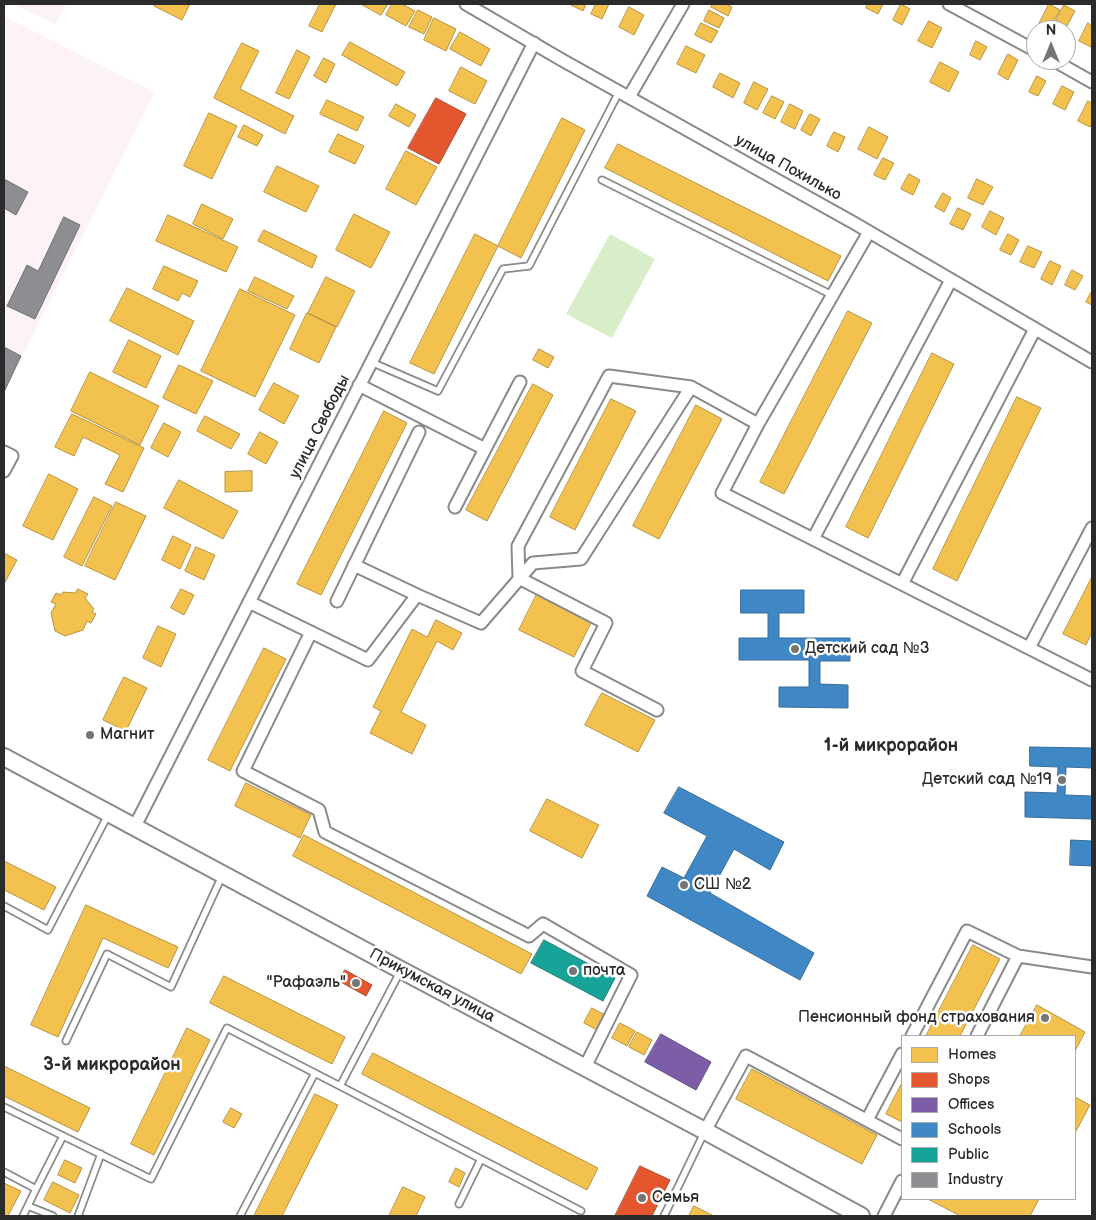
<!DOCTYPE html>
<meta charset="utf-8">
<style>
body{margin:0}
#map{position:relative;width:1096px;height:1220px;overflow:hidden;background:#fff;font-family:"Balsamiq Sans",sans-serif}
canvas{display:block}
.frame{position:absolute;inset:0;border:5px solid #2b2b2b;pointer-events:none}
.legend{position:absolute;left:901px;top:1035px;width:175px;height:165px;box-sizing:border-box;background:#fff;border:1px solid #aaa;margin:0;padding:6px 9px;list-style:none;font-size:15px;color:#2b2b2b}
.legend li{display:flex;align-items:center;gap:10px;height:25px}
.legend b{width:25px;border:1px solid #aaa}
.north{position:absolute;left:1026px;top:20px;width:50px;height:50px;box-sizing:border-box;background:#fff;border:1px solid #aaa;border-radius:50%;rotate:0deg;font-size:14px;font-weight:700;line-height:20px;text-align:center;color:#2b2b2b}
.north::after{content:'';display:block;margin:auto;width:18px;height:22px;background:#757575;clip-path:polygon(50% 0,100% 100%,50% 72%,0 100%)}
</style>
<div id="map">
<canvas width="1096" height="1220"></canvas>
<div class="frame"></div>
<ul class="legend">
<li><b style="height:14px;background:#f2c14e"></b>Homes</li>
<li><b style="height:14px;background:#e4572e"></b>Shops</li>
<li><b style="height:14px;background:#7b5ea7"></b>Offices</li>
<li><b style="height:14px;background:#3f88c5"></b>Schools</li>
<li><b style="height:14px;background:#17a398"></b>Public</li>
<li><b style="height:14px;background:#8d8d92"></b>Industry</li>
</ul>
<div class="north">N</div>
</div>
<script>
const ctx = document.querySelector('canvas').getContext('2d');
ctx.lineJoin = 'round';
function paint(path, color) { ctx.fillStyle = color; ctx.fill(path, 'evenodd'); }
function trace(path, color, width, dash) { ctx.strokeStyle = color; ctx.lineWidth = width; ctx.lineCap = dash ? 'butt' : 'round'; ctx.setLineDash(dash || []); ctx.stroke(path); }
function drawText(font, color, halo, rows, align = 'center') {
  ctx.font = font + ' "Balsamiq Sans",sans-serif'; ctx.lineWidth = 5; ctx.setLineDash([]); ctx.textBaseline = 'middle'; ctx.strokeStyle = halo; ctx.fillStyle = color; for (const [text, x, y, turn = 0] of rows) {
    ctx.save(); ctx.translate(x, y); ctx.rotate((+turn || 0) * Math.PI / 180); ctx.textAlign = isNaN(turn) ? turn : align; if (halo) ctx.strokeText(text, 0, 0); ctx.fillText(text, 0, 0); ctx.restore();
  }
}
const built = new Path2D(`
 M12,4H66L56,24Z
 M4,16L155,92L4,392Z`);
const green = new Path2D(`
 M610,234L655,259L612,338L566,314Z`);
const homes = new Path2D(`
 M155,4H190L182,20L154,6Z
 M320,4H336L322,32L309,26Z
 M361,4H388L381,15Z
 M392,4H402L415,11L406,26L386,15Z
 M572,4H586L583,11L571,5Z
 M596,4H609L602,19L591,14Z
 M713,4H726L732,7L728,16L711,7Z
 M868,4H883L878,14L866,8Z
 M901,4L910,9L902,25L893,20Z
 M1049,4L1060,10L1049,30H1047L1038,26Z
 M1064,5L1075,11L1067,26L1056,21Z
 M629,7L644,15L634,35L619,27Z
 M418,10L432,17L424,34L409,27Z
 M709,10L724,18L719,28L704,21Z
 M434,18L456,29L446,51L424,40Z
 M929,21L942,28L932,48L918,41Z
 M701,23L718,31L711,43L695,35Z
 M1088,23L1092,26V44L1091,47L1079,41Z
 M460,32L490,49L481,66L450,49Z
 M976,41L987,47L980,60L970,55Z
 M350,42L405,72L397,86L342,55Z
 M242,43L259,51L240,89L294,116L285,134L214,98Z
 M686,46L705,55L696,73L677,64Z
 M297,50L310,57L289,99L276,93Z
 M1008,54L1018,60L1008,80L998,74Z
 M324,58L335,64L326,83L314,76Z
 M940,62L959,72L949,92L930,82Z
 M461,67L487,81L475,104L449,91Z
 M720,73L740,83L733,98L713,87Z
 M1037,76L1046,81L1038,96L1029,92Z
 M754,82L768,89L757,110L744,103Z
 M1062,86L1074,92L1065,110L1053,104Z
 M772,96L784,102L775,119L763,113Z
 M327,100L364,117L357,131L320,114Z
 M1088,101L1092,103V123L1090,127L1078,121Z
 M396,104L416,115L409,127L389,116Z
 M790,104L803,111L795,129L781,122Z
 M209,113L237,126L212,179L184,166Z
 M810,114L820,119L811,136L801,130Z
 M562,118L585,130L521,258L498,246Z
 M244,125L263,135L257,146L238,137Z
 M869,127L888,137L877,159L858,149Z
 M834,132L845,137L838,152L827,146Z
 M338,134L364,146L355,164L329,152Z
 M618,144L841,256L828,281L605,168Z
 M406,151L437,167L416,205L386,189Z
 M883,158L894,163L885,180L874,175Z
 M277,166L319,186L306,212L264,192Z
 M909,174L920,180L913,195L901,189Z
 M977,179L993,187L983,205L968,198Z
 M943,193L951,198L944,212L935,207Z
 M202,204L233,219L223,239L193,224Z
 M958,208L971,214L963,230L950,224Z
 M990,211L1004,218L996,235L982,227Z
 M354,214L390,232L371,268L336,250Z
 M168,215L238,247L226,272L156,241Z
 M264,230L317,256L312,268L258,241Z
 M475,234L498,246L434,374L410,363Z
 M1008,234L1019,240L1011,255L1000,250Z
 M1028,246L1042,252L1034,268L1020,262Z
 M1050,261L1061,266L1052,285L1041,279Z
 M164,266L198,281L190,297L182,293L178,301L153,289Z
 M1072,270L1083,276L1075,290L1065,285Z
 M255,277L294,296L287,309L248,291Z
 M326,277L355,291L337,327L308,313Z
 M127,288L194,321L178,355L110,321Z
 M240,289L295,315L255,397L201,371Z
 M1092,291V305L1086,302Z
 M848,311L872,323L784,494L760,482Z
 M307,313L336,327L319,363L290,349Z
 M129,340L161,356L146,388L113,372Z
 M539,349L554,357L548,368L533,360Z
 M932,353L954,364L868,538L846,527Z
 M179,365L213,381L196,414L163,398Z
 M90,372L159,406L140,445L71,411Z
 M274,383L299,396L284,424L259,410Z
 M533,384L553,395L487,521L466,510Z
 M1017,397L1041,408L957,581L933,569Z
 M611,399L636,411L575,530L550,517Z
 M696,405L722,419L659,539L633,526Z
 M384,411L407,423L321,595L297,584Z
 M72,414L144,448L123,492L105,484L120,455L83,437L74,456L55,447Z
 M205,416L240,434L231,449L197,431Z
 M164,423L181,432L168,457L151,448Z
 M260,432L278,442L266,464L248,454Z
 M252,471V491L225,492V472Z
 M49,474L78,489L53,540L23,526Z
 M179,480L238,511L223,539L164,508Z
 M94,497L112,506L82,566L64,557Z
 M116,502L146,516L115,580L85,566Z
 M173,536L191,545L180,569L162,560Z
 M196,547L215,555L204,580L185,571Z
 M4,553L17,560L4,584Z
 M1092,577V632L1086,645L1063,634Z
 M78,589L88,594L85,598L94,609L92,612L96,614L91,623L87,621L83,630L65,636L55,631L51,613L56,604L51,602L56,593L61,595L63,592L75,593Z
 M181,589L194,595L184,615L171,608Z
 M537,594L592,621L574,657L519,630Z
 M436,620L462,633L453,650L437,641L401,712L426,725L412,754L370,733L381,711L373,707L412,629L427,637Z
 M158,626L176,634L161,667L143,658Z
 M264,648L286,659L230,771L208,760Z
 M124,677L147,688L126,731L103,720Z
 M602,693L655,720L638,752L585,725Z
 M246,783L311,815L300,838L235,806Z
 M547,799L599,825L582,858L530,831Z
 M304,835L532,954L521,974L293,856Z
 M4,861L56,887L44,910L4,890Z
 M86,905L178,947L168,968L103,938L58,1037L31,1025Z
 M973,945L1000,959L960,1036H926Z
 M224,976L345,1037L332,1064L210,1003Z
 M1037,1005L1085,1032L1075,1051V1036H1020Z
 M592,1008L607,1016L599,1031L584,1023Z
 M620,1023L635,1031L627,1046L612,1038Z
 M187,1028L210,1040L154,1155L131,1144Z
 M637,1032L652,1040L644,1055L629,1047Z
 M373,1053L598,1168L587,1190L362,1074Z
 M4,1066L90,1108L78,1132L4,1096Z
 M752,1069L877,1135L862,1164L736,1099Z
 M902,1083V1122L886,1114Z
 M315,1094L338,1105L282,1216H254Z
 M1075,1097L1090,1105L1075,1133Z
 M231,1108L242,1114L234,1128L223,1122Z
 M65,1160L82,1168L75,1183L58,1175Z
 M456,1168L465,1173L459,1187L449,1182Z
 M53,1182L79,1195L70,1213L44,1200Z
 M4,1183L21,1191L8,1216H4Z
 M403,1187L425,1197L416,1216H389Z
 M928,1199H1039L1030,1216H961Z
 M694,1206L714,1216H689Z`);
const shops = new Path2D(`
 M436,98L466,114L439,164L408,148Z
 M345,970L372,985L366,996L339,981Z
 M640,1166L670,1180L652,1216H615Z`);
const offices = new Path2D(`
 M661,1034L711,1062L696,1090L645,1062Z`);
const schools = new Path2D(`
 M741,590H804V613H779V638H850V661H820V684L848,685V708L779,707V687H809V660H739V638H768V613H741Z
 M1030,747L1092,748V768L1066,767L1065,795L1092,796V819L1025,817V792L1057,793L1058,767L1030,766Z
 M679,787L784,842L770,870L734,849L710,893L814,953L800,980L647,896L662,867L684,878L707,836L664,813Z
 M1071,840L1092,841V866L1070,865Z`);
const public = new Path2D(`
 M544,940L615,978L603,1001L531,963Z`);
const industry = new Path2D(`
 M4,179L28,192L16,215L4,208Z
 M64,217L80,225L35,319L7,306L27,265L38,271Z
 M4,347L21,356L4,392Z`);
const lane = new Path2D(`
 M602,180L832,295
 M371,362L438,391L503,269L529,266L619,92
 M4,906L48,930L108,815
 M400,972L340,1086L581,1211
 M66,1041L107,954L171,987L222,876
 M4,1107L151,1179L227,1028L340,1086
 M4,1172L36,1189L23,1216
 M36,1189L63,1136
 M459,1204L481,1159
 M28,1206L53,1216
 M78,1216L101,1154
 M240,1216L315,1073
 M664,1216L704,1133`);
const street = new Path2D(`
 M466,4L562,60L854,223L1092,362
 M949,4L1036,51
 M1053,60L1092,82
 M629,97L683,4
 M359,385L485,449L520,382
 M758,424L722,493L1092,680
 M4,452L12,456L4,471
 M455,507L485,449
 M813,539L951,280
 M354,565L417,595
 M902,584L1035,329
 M337,601L419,432
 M249,602L368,660L417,595L481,623L533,563L581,559L691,387L758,424L869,232
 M311,632L243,771L319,810L325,832L529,936L543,924L631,975L585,1067
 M1029,648L1092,528
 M657,710L582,671L606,623L519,578L518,546L609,376L691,387
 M135,826L534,43
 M912,1036L967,931L1018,956
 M977,1036L1018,956L1092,967
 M867,1120L902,1054
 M705,1131L746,1056L902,1139
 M884,1216L902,1181`);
const secondary = new Path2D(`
 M4,757L401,970L705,1131L861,1216`);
const markers = [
 [795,649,5,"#757575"],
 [90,735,5,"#757575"],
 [1062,780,5,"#757575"],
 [684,885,5,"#757575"],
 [573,971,5,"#757575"],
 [356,983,5,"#757575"],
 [1045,1018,5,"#757575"],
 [642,1198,5,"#757575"]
];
const streetNames = [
 ["улица Похилько",788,168,29],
 ["улица Свободы",320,427,-63],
 ["Прикумская улица",432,986,28]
];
const poiNames = [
 ["Детский сад №3",805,649],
 ["Магнит",100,735],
 ["Детский сад №19",1052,780,"right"],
 ["СШ №2",694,885],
 ["почта",583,971],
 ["\"Рафаэль\"",346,983,"right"],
 ["Пенсионный фонд страхования",1035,1018,"right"],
 ["Семья",652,1198]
];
const neighbourhoodNames = [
 ["1-й микрорайон",891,746],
 ["3-й микрорайон",112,1065]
];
paint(built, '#fdf3f6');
paint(green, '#d8eec9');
paint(homes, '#f2c14e');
trace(homes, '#b69444', 1);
paint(shops, '#e4572e');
trace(shops, '#ac4a2d', 1);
paint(offices, '#7b5ea7');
trace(offices, '#634f82', 1);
paint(schools, '#3f88c5');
trace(schools, '#396c97', 1);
paint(public, '#17a398');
trace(public, '#1d7f77', 1);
paint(industry, '#8d8d92');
trace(industry, '#707073', 1);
trace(lane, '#8a8a8a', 9);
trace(street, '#8a8a8a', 15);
trace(secondary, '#8a8a8a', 20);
trace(lane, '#fff', 5.5);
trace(street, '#fff', 11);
trace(secondary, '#fff', 16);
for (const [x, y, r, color] of markers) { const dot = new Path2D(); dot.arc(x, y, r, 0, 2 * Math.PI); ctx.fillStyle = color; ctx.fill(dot); trace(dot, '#fff', 2); }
drawText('16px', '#2b2b2b', '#fff', streetNames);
drawText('16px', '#2b2b2b', '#fff', poiNames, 'left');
drawText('bold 18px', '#2b2b2b', '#fff', neighbourhoodNames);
</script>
